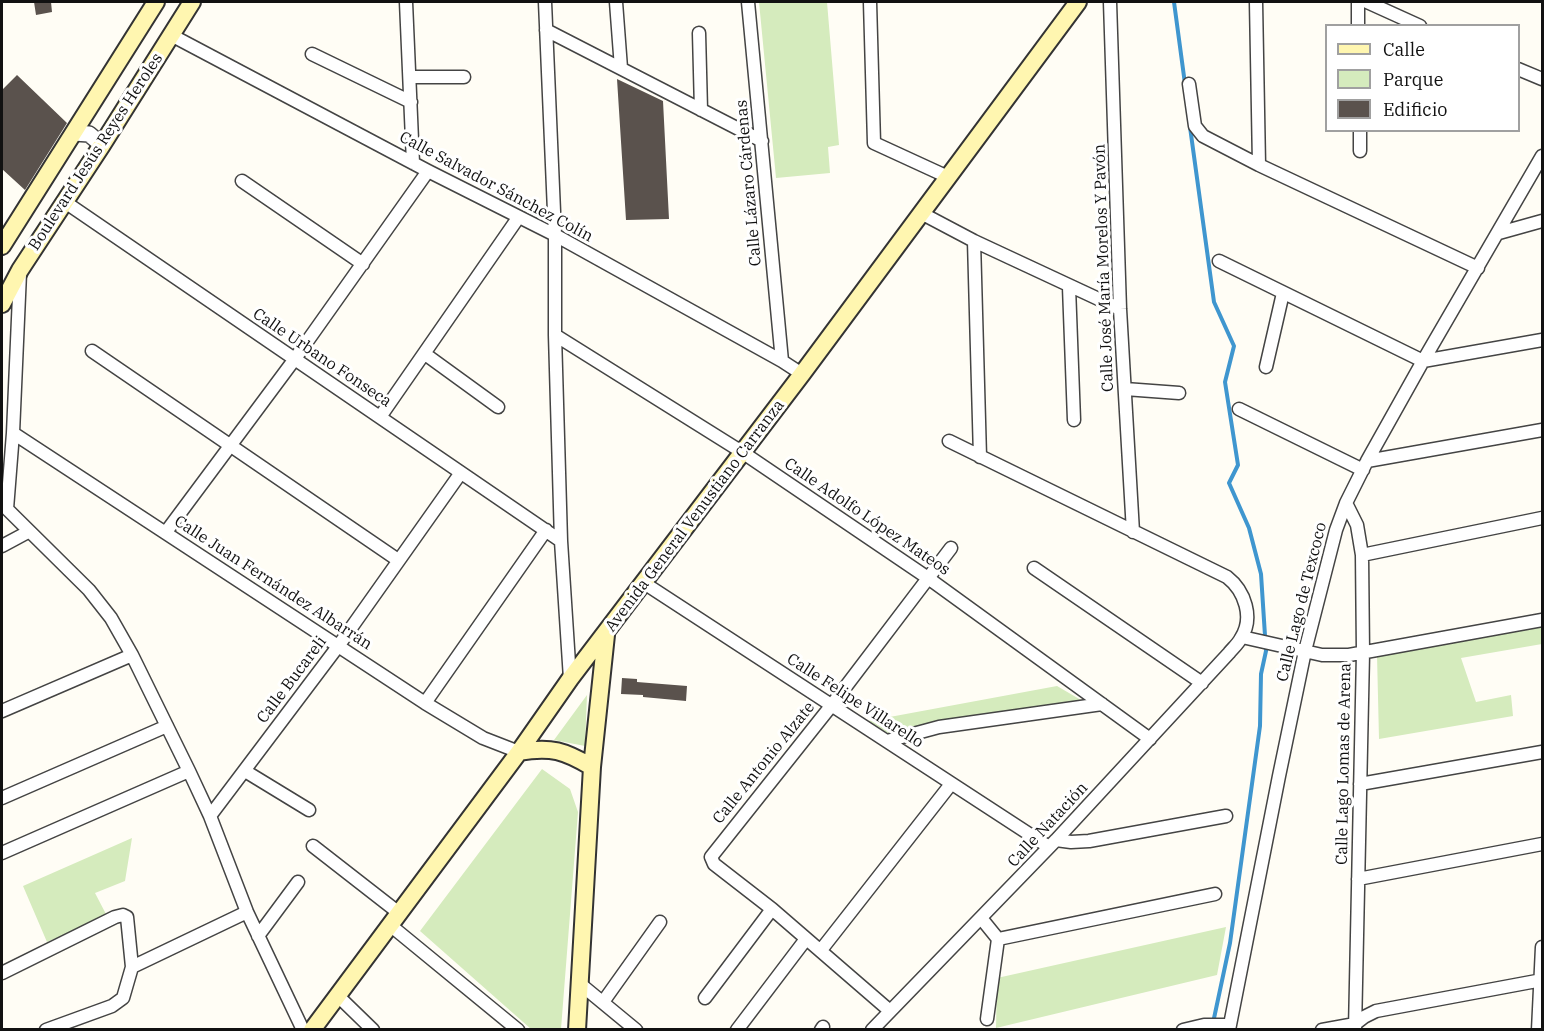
<!DOCTYPE html>
<meta charset="utf-8">
<style>
body{margin:0}
#map{position:relative;width:1544px;height:1031px;overflow:hidden;background:#fffdf5;font-family:"IBM Plex Serif",serif}
canvas{display:block}
.frame{position:absolute;inset:0;border:3px solid #111;pointer-events:none}
.legend{position:absolute;left:1325px;top:24px;width:195px;height:108px;box-sizing:border-box;background:#fff;border:2px solid #a0a0a0;margin:0;padding:8px 10px;list-style:none;font-size:18px;color:#111}
.legend li{display:flex;align-items:center;gap:12px;height:30px}
.legend b{width:30px;border:2px solid #a0a0a0}
</style>
<div id="map">
<canvas width="1544" height="1031"></canvas>
<div class="frame"></div>
<ul class="legend">
<li><b style="height:8px;background:#fff6b0"></b>Calle</li>
<li><b style="height:16px;background:#d5ebbd"></b>Parque</li>
<li><b style="height:16px;background:#5a524d"></b>Edificio</li>
</ul>
</div>
<script>
const ctx = document.querySelector('canvas').getContext('2d');
ctx.lineJoin = 'round';
function paint(path, color) { ctx.fillStyle = color; ctx.fill(path, 'evenodd'); }
function trace(path, color, width, dash) { ctx.strokeStyle = color; ctx.lineWidth = width; ctx.lineCap = dash ? 'butt' : 'round'; ctx.setLineDash(dash || []); ctx.stroke(path); }
function drawText(font, color, halo, rows, align = 'center') {
  ctx.font = font + ' "IBM Plex Serif",serif'; ctx.lineWidth = 6; ctx.setLineDash([]); ctx.textBaseline = 'middle'; ctx.strokeStyle = halo; ctx.fillStyle = color; for (const [text, x, y, turn = 0] of rows) {
    ctx.save(); ctx.translate(x, y); ctx.rotate((+turn || 0) * Math.PI / 180); ctx.textAlign = isNaN(turn) ? turn : align; if (halo) ctx.strokeText(text, 0, 0); ctx.fillText(text, 0, 0); ctx.restore();
  }
}
const green = new Path2D(`
 M759,2H827L839,145L828,147L830,173L776,178Z
 M1542,623V644L1461,658L1476,702L1511,695L1513,716L1379,739L1377,655Z
 M1057,686L1081,700L888,733L868,721Z
 M587,695L585,746L554,740Z
 M542,769L570,789L578,812L561,1029H531L420,931Z
 M132,838L125,881L95,893L107,916L47,942L23,886Z
 M1226,927L1217,975L996,1028L997,978Z`);
const stream = new Path2D(`
 M1174,2L1185,84
 M1190,127L1214,302L1234,346L1225,382L1238,465L1229,483L1249,528L1261,574L1266,651L1261,674L1260,726L1230,943L1213,1023`);
const building = new Path2D(`
 M34,2H51L52,12L36,15Z
 M17,75L67,123L25,190L2,169V90Z
 M617,79L663,101L669,219L626,220Z
 M622,678L637,679V682L687,686L686,701L643,697V695L621,694Z`);
const minor = new Path2D(`
 M406,2L413,163
 M545,2L555,235V335L561,541L570,679
 M616,2L621,68
 M748,2L782,361
 M870,2L874,143L948,177
 M1110,2L1120,309L1133,532
 M1256,2L1259,165
 M1358,2V26
 M1367,2L1420,26
 M546,30L762,141
 M699,33L701,110
 M171,35L428,171L555,235L782,361L802,374
 M312,54L411,102
 M1518,69L1542,79
 M410,77H464
 M1189,84L1195,126L1203,136L1259,165L1478,268
 M1360,130V151
 M242,181L363,264
 M65,202L561,541
 M921,213L974,241L1120,309
 M1499,233L1542,221
 M974,241L980,457
 M1219,261L1423,361L1542,340
 M20,273L13,433L7,509L89,590L111,618L132,655L189,771L210,816L247,912L303,1030
 M1069,287L1074,420
 M555,335L742,452L928,578L1150,739
 M92,351L398,560
 M425,354L498,407
 M1266,367L1283,293
 M1125,389L1179,393
 M1239,409L1363,470
 M380,417L518,218
 M13,433L425,703L483,738L519,752
 M1367,461L1542,430
 M1346,503L1357,525L1362,555L1363,653L1355,1030
 M166,532L294,360L428,171
 M2,546L28,532
 M1362,555L1542,518
 M1034,568L1202,683
 M644,583L1049,847
 M1242,637L1322,655H1349L1542,620
 M425,703L546,530
 M2,711L132,655
 M887,741L939,727L1102,704
 M245,771L309,810
 M1360,784L1542,752
 M2,798L167,726
 M210,816L339,645L460,474
 M1056,840L1071,842L1089,841L1226,816
 M313,846L399,913
 M2,853L189,771
 M1358,879L1542,844
 M981,918L998,939L1215,894
 M390,925L518,1030
 M258,936L298,882
 M821,950L951,784
 M132,967L247,912
 M2,973L115,917L123,915L127,917L132,967L123,998L112,1006L46,1030
 M579,983L636,1030
 M338,996L373,1030
 M705,998L772,909
 M603,1002L660,922
 M890,1011L772,909L714,864L711,857L831,706L951,548
 M987,1019L998,939
 M737,1030L806,939
 M821,1030L823,1027
 M872,1030L1056,840L1229,653C1233,648 1238,644 1241,638C1254,618 1245,591 1227,577L949,441
 M1183,1030L1204,1025H1230
 M1229,1030L1279,776L1305,651L1336,530L1346,503L1367,461L1423,361L1542,156
 M1322,1030L1355,1024L1364,1017L1376,1011L1542,980
 M1538,1030L1542,947`);
const tertiary = new Path2D(`
 M74,133L89,134L102,145`);
const secondary = new Path2D(`
 M2,246L156,2
 M2,304L20,270L102,145L192,2
 M519,752C551,746 565,751 592,767
 M312,1030L519,752L570,679L802,374L1078,2
 M577,1030L592,767L606,635`);
const streetNames = [
 ["Boulevard Jesús Reyes Heroles",96,152,-57],
 ["Calle Lázaro Cárdenas",749,183,-95],
 ["Calle Salvador Sánchez Colín",496,187,28],
 ["Calle José María Morelos Y Pavón",1104,268,-92],
 ["Calle Urbano Fonseca",322,358,34],
 ["Avenida General Venustiano Carranza",695,516,-53],
 ["Calle Adolfo López Mateos",867,517,34],
 ["Calle Juan Fernández Albarrán",273,583,33],
 ["Calle Lago de Texcoco",1302,602,-76],
 ["Calle Bucareli",292,680,-53],
 ["Calle Felipe Villarello",855,701,33],
 ["Calle Antonio Alzate",764,763,-51],
 ["Calle Lago Lomas de Arena",1344,764,-89],
 ["Calle Natación",1048,825,-47]
];
paint(green, '#d5ebbd');
trace(stream, '#3f96cf', 4);
paint(building, '#5a524d');
trace(minor, '#444', 15);
trace(tertiary, '#444', 18);
trace(secondary, '#333', 20);
trace(minor, '#fff', 12);
trace(tertiary, '#fff', 15);
trace(secondary, '#fff6b0', 16);
drawText('16px', '#111', '#fff', streetNames);
</script>
